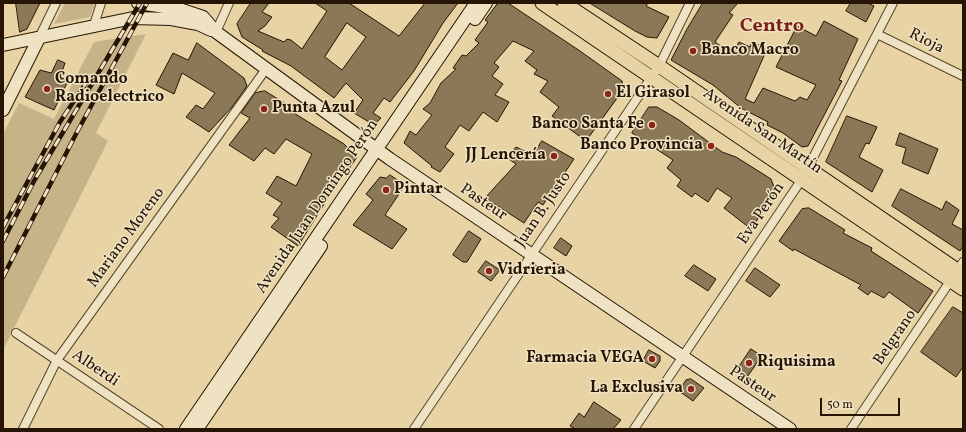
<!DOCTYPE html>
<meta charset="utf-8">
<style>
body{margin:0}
#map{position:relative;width:966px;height:432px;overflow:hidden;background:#e7d3a3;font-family:Vollkorn,serif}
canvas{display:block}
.frame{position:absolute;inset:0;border:4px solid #261504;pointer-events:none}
.scale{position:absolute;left:820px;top:398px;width:80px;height:18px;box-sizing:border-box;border:2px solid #261504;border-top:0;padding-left:5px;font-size:12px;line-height:14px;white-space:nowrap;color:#261504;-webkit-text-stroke:3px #efe2c3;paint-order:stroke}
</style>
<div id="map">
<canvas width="966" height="432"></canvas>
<div class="frame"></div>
<div class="scale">50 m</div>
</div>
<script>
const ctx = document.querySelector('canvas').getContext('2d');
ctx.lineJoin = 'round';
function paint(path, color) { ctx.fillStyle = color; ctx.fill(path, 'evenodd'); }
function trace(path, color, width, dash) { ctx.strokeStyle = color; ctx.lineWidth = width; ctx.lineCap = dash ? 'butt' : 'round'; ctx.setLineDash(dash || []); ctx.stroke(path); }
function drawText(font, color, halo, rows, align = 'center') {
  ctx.font = font + ' Vollkorn,serif'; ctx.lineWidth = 3; ctx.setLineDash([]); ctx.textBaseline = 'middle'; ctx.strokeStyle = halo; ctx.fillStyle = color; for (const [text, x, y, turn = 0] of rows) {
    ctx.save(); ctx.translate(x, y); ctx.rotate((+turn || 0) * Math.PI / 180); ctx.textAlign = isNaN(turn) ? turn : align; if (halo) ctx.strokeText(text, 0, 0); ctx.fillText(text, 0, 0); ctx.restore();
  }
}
const green = new Path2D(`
 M65,3H95L90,17L54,24Z
 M146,34L96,133L108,141L3,350V134L19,103L54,119L94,42Z`);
const building = new Path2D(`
 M16,3H40L27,29L20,32Z
 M251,3H269L262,12L272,17L265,26L258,31L284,42L287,39L291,40L302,49L327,11L315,3H349L399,36L425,3H458L443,23L414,71L390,102L384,98L373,113L381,118L374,125L354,113L363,100L346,83L334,98L291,66L262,51L263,50L242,37L237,24ZM347,23L366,37L342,70L325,57Z
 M502,3H508L580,51L622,81L623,90L586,141L552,116L559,107L540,92L548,81L534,74L537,70L525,61L534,51L513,41L494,63L499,67L492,76L503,84L495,95L509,102L497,122L483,112L469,131L460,125L445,147L454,154L440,172L431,167L432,166L404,143L410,131L416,135L432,115L423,109L430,103L441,83L456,69L453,68L462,55L466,56L479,43L475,40L488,22L485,20L497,4Z
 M590,3H648L646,6L669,17L657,38L647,37L635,31Z
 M703,3H738L729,13L733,15L715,42L732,54L739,42L750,47L752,42L767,49L745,99L754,103L763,88L795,101L800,97L807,100L816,85L776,67L797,26L816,36L824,21L858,39L839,80L842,81L808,146L802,147L783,133L767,125L768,122L741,108L713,85L671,60L687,29Z
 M851,3H868L874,6L866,22L846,11Z
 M197,43L244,78L247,86L232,107L209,132L186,117L196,105L203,109L215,93L182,73L174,94L156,85L173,53L188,60Z
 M58,60L65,63L60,77L68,81L54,110L25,97L40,70L51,73Z
 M265,91L286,104L284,107L344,144L357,157L346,173L344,172L298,246L271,227L279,218L273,215L282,203L266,193L277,176L296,186L312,154L286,139L274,154L265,148L254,161L229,145L250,118L241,113L255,93Z
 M649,107H657L679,120L722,152L736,157L771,179L776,192L751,229L724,208L732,198L717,188L708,202L695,193L692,197L677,186L681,180L667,168L673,160L632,133Z
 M847,116L877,127L869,144L866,143L859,157L883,170L872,192L826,162Z
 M900,133L938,149L928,174L902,163L906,148L896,145Z
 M542,141L574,159L543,205L538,202L524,223L485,198L516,164L507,158L516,147L533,155Z
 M390,175L405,185L385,215L407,229L392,249L353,225L373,200L366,194L380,177L386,178Z
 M901,189L942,210L946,201L959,210L952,224L963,230V246L960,251L892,206Z
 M809,208L845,230L843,233L872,248L871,251L933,291L918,313L889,292L884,298L871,291L868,295L858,288L861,285L794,249L793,251L779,241L802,209Z
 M469,231L481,239L467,262H463L453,255Z
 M561,238L572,246L566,256L554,248Z
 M486,261L500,270L491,281L478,272Z
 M694,265L716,279L708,291L685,276Z
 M755,268L780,285L770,297L746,281Z
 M953,307L963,313V367L956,377L921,352Z
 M751,349L762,356L747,377L737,370Z
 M649,350L660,356V361L655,368L643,361Z
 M691,379L704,388L693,401L679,391L686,380Z
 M594,402L621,420L613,429H575L570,426L579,413L584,417Z`);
const street = new Path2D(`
 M93,28L101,3
 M216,32L229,3
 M877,34L963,76
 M39,38L56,3
 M16,333L159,429
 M23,429L57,360L266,69
 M414,429L659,66L690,3
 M634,429L802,179L893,3
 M851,429L963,262`);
const secondary = new Path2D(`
 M138,3L179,9L203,17L216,32L390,159L790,429
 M475,19L486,3
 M3,45L133,18L171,19L198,24L211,30
 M3,110L39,38
 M186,429L476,3
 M197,429L321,246`);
const primary = new Path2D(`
 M542,3L963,289
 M564,3L659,66L963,274`);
const rail = new Path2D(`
 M3,227L60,122L86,83
 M3,241L34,181L140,3
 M3,277L77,132L147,3`);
const markers = [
 [693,51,4,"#8f2418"],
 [47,89,4,"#8f2418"],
 [608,94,4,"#8f2418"],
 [264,109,4,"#8f2418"],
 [652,125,4,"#8f2418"],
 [711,146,4,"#8f2418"],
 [554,156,4,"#8f2418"],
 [386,190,4,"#8f2418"],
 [489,271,4,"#8f2418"],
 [652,359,4,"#8f2418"],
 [749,363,4,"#8f2418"],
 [691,389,4,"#8f2418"]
];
const streetNames = [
 ["Rioja",926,42,27],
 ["Avenida San Martín",762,132,34],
 ["Pasteur",483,203,34],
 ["Avenida Juan Domingo Perón",318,207,-56],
 ["Juan B. Justo",544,210,-56],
 ["Eva Perón",762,214,-56],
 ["Mariano Moreno",127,238,-54],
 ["Belgrano",896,338,-56],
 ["Alberdi",95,369,34],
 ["Pasteur",752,385,34]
];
const poiNames = [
 ["Banco Macro",701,51],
 ["Comando",55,80],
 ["Radioelectrico",55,98],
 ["El Girasol",616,94],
 ["Punta Azul",272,109],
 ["Banco Santa Fe",644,125,"right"],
 ["Banco Provincia",703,146,"right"],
 ["JJ Lencería",546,156,"right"],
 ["Pintar",394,190],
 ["Vidrieria",497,271],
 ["Farmacia VEGA",644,359,"right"],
 ["Riquisima",757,363],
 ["La Exclusiva",683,389,"right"]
];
const districtNames = [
 ["Centro",772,27]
];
paint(green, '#c6b388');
paint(building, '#8a7857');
trace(building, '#261504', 1);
trace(street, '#56442c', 10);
trace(secondary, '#261504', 14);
trace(primary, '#261504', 15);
trace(street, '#efe2c3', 8);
trace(secondary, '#efe2c3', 12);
trace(primary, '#e7d3a3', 13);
trace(rail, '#261504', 4.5);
trace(rail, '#efe2c3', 3, [9]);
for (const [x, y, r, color] of markers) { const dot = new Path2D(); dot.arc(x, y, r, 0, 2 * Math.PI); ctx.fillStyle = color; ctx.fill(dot); trace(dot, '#efe2c3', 1.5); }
drawText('16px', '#261504', '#efe2c3', streetNames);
drawText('bold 16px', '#261504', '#efe2c3', poiNames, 'left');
drawText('bold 20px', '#7a1f14', '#efe2c3', districtNames);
</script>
